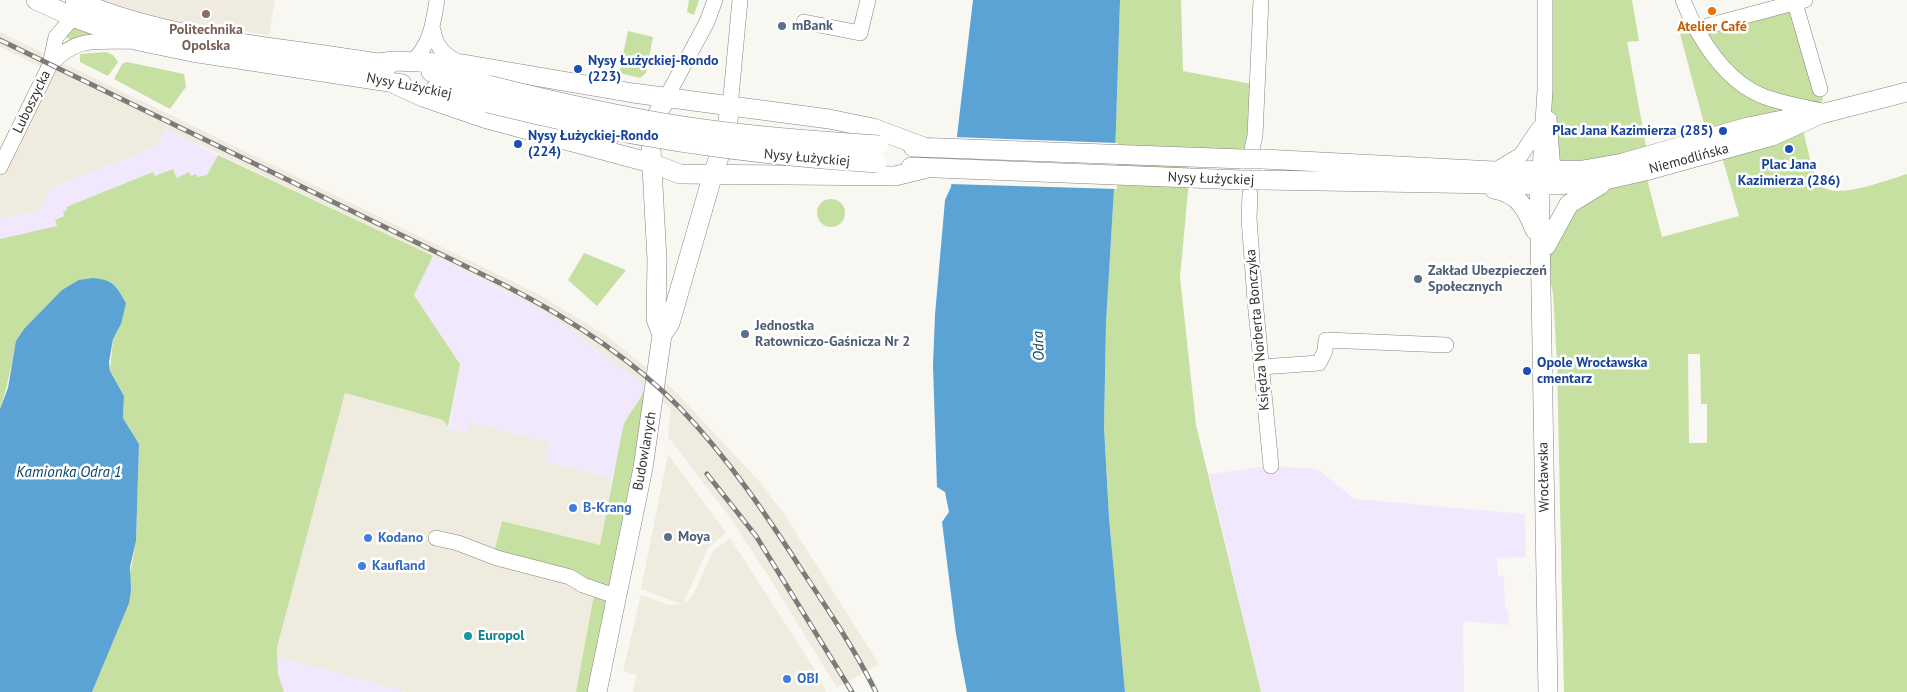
<!DOCTYPE html>
<meta charset="utf-8">
<style>
body{margin:0}
canvas{display:block;background:#f8f7f2}
</style>
<canvas width="1907" height="692"></canvas>
<script>
const ctx = document.querySelector('canvas').getContext('2d');
ctx.lineJoin = 'round';
function paint(path, color) { ctx.fillStyle = color; ctx.fill(path, 'evenodd'); }
function trace(path, color, width, dash) { ctx.strokeStyle = color; ctx.lineWidth = width; ctx.lineCap = dash ? 'butt' : 'round'; ctx.setLineDash(dash || []); ctx.stroke(path); }
function drawText(font, color, halo, rows, align = 'center') {
  ctx.font = font + ' "PT Sans",sans-serif'; ctx.lineWidth = 5; ctx.setLineDash([]); ctx.textBaseline = 'middle'; ctx.strokeStyle = halo; ctx.fillStyle = color; for (const [text, x, y, turn = 0] of rows) {
    ctx.save(); ctx.translate(x, y); ctx.rotate((+turn || 0) * Math.PI / 180); ctx.textAlign = isNaN(turn) ? turn : align; if (halo) ctx.strokeText(text, 0, 0); ctx.fillText(text, 0, 0); ctx.restore();
  }
}
const built = new Path2D(`
 M97,0H275L269,35L162,19L119,9Z
 M0,32L540,295L608,337L671,387L758,480L784,514L879,664L837,688L772,582L729,516L668,437L671,409L645,386L526,302L485,281L166,129L155,147L53,187L38,211L6,218L0,217V167L47,70L0,47Z
 M345,393L444,420L449,429L467,433L470,422L549,442L545,461L612,478L600,546L503,521L596,597L576,692H406L278,657L277,647Z
 M668,454L726,533L708,548L683,604L692,597L713,551L730,538L819,676L826,692H633L637,675L623,671L641,595L669,605L681,604L641,589Z`);
const industrial = new Path2D(`
 M166,129L218,155L207,175L197,177L191,176L189,173L177,178L173,169L155,177L153,172L66,207L67,210L57,226L0,239V217L6,218L38,211L53,187L155,147Z
 M433,256L526,302L566,326L645,386L643,394L626,419L612,478L545,461L549,442L470,422L467,433L449,429L460,363L414,295Z
 M1271,466L1317,469L1355,499L1525,514L1526,557L1497,558L1498,576H1504L1505,609L1508,610L1509,625L1463,621L1464,692H1261L1209,474Z
 M278,657L298,662L406,692H284L278,674Z`);
const green = new Path2D(`
 M689,0H699L694,15L687,12Z
 M1120,0H1181L1183,71L1257,85L1256,156L1189,154L1188,191L1180,277L1196,425L1261,692H1125L1109,518L1104,427L1106,323L1114,189Z
 M1545,0H1632L1639,41L1627,42L1628,47L1648,157L1553,170Z
 M1795,3L1823,101L1706,131L1680,34Z
 M72,25L107,37L71,40L63,36Z
 M628,31L653,37L646,73L640,78L619,73Z
 M106,52L113,55L118,62L108,76L80,62V54Z
 M127,62L184,74L186,87L170,109L114,79L122,64Z
 M1802,127C1807,143 1811,170 1819,183C1831,203 1889,179 1907,174V692H1564L1557,363L1553,293L1547,267L1557,228L1565,209L1645,171L1662,237L1739,216L1720,150ZM1688,354H1700L1701,404H1707V443H1689Z
 M218,155L433,256L414,295L460,364L448,427L443,420L345,393L277,647L278,674L284,692H92L122,618L136,541L139,444L123,418L124,396L110,371L113,339L121,324L35,318C10,343 12,377 0,409V239L57,226L55,220L64,216L63,212L67,210L66,207L153,172L155,176L173,169L177,178L189,172L191,176L196,174L197,177L207,175Z
 M817 213a14 14 0 1 1 28 0a14 14 0 1 1-28 0Z
 M584,253L626,270L597,306L568,280Z
 M645,386L655,395L595,692H576L595,590L493,557L502,521L600,545L623,427C628,412 642,401 645,386Z`);
const water = new Path2D(`
 M973,0H1120L1114,189L1106,323L1104,427L1109,518L1125,692H967L956,634L942,522L949,512L945,492L937,487L933,366L935,315L945,200L951,187Z
 M93,278C114,280 116,286 126,303L121,324L113,339L109,362L110,371L124,396L123,418L139,444L136,541L130,567L131,590L129,603L92,692H0V409L8,388L16,341L24,329L62,290L79,280Z`);
const pier = new Path2D(`
 M954,137L1118,143L1117,189L949,184Z`);
const minor = new Path2D(`
 M1683,0C1698,38 1725,82 1765,97C1785,104 1807,108 1828,112
 M1795,3L1820,89
 M804,22L860,33L868,0
 M1696,29L1805,0
 M433,30C436,48 446,57 463,64
 M412,62C431,44 433,24 437,0
 M50,65C78,34 99,43 136,41
 M666,98L707,22L715,0
 M730,107L740,0
 M1549,119L1553,170
 M1252,149L1255,136L1261,0
 M0,167L50,65L56,37L69,22L83,13
 M1540,170L1545,90V0
 M1494,171L1521,155L1539,128
 M1250,194L1249,218L1255,300L1271,466
 M1261,367L1319,363L1325,351L1326,340L1446,345
 M436,538L458,543L497,558L570,577L583,585L615,596`);
const major = new Path2D(`
 M36,0L75,18L139,41L192,52L402,84
 M75,0C173,43 285,46 389,65
 M377,63L394,61L463,64L633,93L829,119L873,128L924,147
 M431,72L488,85
 M390,82L423,97L484,118L651,163L680,174L895,176L924,169
 M434,90L488,103
 M913,147L1243,159
 M1263,159L1494,171L1583,170L1623,163L1748,127L1792,118
 M911,167L1242,180
 M1539,174L1548,692
 M1262,180L1553,185L1596,182L1645,171L1772,136L1821,114L1907,92
 M1494,189C1519,194 1526,208 1535,230
 M1546,246L1569,204L1600,185
 M662,335L656,319L657,260L651,149L658,113L666,98
 M597,692L643,468L662,335L670,323L713,174L725,140L730,107`);
const rail = new Path2D(`
 M0,40L504,285C567,317 630,357 680,408C728,458 766,514 803,572C829,611 855,650 876,692
 M707,474L756,536L852,692`);
const majorBridge = new Path2D(`
 M488,85C552,101 617,116 682,126C747,136 813,141 879,145
 M488,103C619,136 743,155 877,163
 M1243,159H1263
 M1242,180H1262`);
const markers = [
 [1712,11,5,"#e8710a"],
 [206,14,5,"#8d6e63"],
 [782,26,5,"#5c6f8a"],
 [578,69,5,"#1a4fb4"],
 [1723,131,5,"#1a4fb4"],
 [518,144,5,"#1a4fb4"],
 [1789,149,5,"#1a4fb4"],
 [1418,279,5,"#5c6f8a"],
 [745,334,5,"#5c6f8a"],
 [1527,371,5,"#1a4fb4"],
 [573,508,5,"#3f7fe0"],
 [668,537,5,"#5c6f8a"],
 [368,538,5,"#3f7fe0"],
 [362,566,5,"#3f7fe0"],
 [468,636,5,"#0f9aa8"],
 [787,679,5,"#3f7fe0"]
];
const serviceNames = [
 ["mBank",792,26],
 ["Zakład Ubezpieczeń",1428,271],
 ["Społecznych",1428,287],
 ["Jednostka",755,326],
 ["Ratowniczo-Gaśnicza Nr 2",755,342],
 ["Moya",678,537]
];
const foodNames = [
 ["Atelier Café",1712,27]
];
const educationNames = [
 ["Politechnika",206,30],
 ["Opolska",206,46]
];
const transitNames = [
 ["Nysy Łużyckiej-Rondo",588,61],
 ["(223)",588,77],
 ["Plac Jana Kazimierza (285)",1713,131,"right"],
 ["Nysy Łużyckiej-Rondo",528,136],
 ["(224)",528,152],
 ["Plac Jana",1789,165,"center"],
 ["Kazimierza (286)",1789,181,"center"],
 ["Opole Wrocławska",1537,363],
 ["cmentarz",1537,379]
];
const streetNames = [
 ["Nysy Łużyckiej",409,86,11],
 ["Luboszycka",32,102,-64],
 ["Nysy Łużyckiej",807,158,5],
 ["Niemodlińska",1689,159,-15],
 ["Nysy Łużyckiej",1211,179,2],
 ["Księdza Norberta Bonczyka",1258,330,-95],
 ["Budowlanych",645,451,-80],
 ["Wrocławska",1544,477,-91]
];
const shopNames = [
 ["B-Krang",583,508],
 ["Kodano",378,538],
 ["Kaufland",372,566],
 ["OBI",797,679]
];
const cultureNames = [
 ["Europol",478,636]
];
const waterNames = [
 ["Odra",1039,346,-92],
 ["Kamionka Odra 1",69,473]
];
paint(built, '#f0ebdf');
paint(industrial, '#f2e8fd');
paint(green, '#c6e0a2');
paint(water, '#5aa3d4');
paint(pier, '#f8f7f2');
trace(minor, '#868480', 16);
trace(major, '#868480', 20);
trace(minor, '#fff', 15);
trace(major, '#fff', 19);
trace(rail, '#7c7b78', 5);
trace(rail, '#fff', 3, [9]);
trace(majorBridge, '#868480', 20, []);
trace(majorBridge, '#fff', 19);
for (const [x, y, r, color] of markers) { const dot = new Path2D(); dot.arc(x, y, r, 0, 2 * Math.PI); ctx.fillStyle = color; ctx.fill(dot); trace(dot, '#fff', 2); }
drawText('bold 14px', '#4e5e75', '#fff', serviceNames, 'left');
drawText('bold 14px', '#c56008', '#fff', foodNames);
drawText('bold 14px', '#785e54', '#fff', educationNames);
drawText('bold 14px', '#164399', '#fff', transitNames, 'left');
drawText('14px', '#333231', '#fff', streetNames);
drawText('bold 14px', '#366cbe', '#fff', shopNames, 'left');
drawText('bold 14px', '#0d838f', '#fff', cultureNames, 'left');
drawText('italic 15px', '#084465', '#fff', waterNames);
</script>
